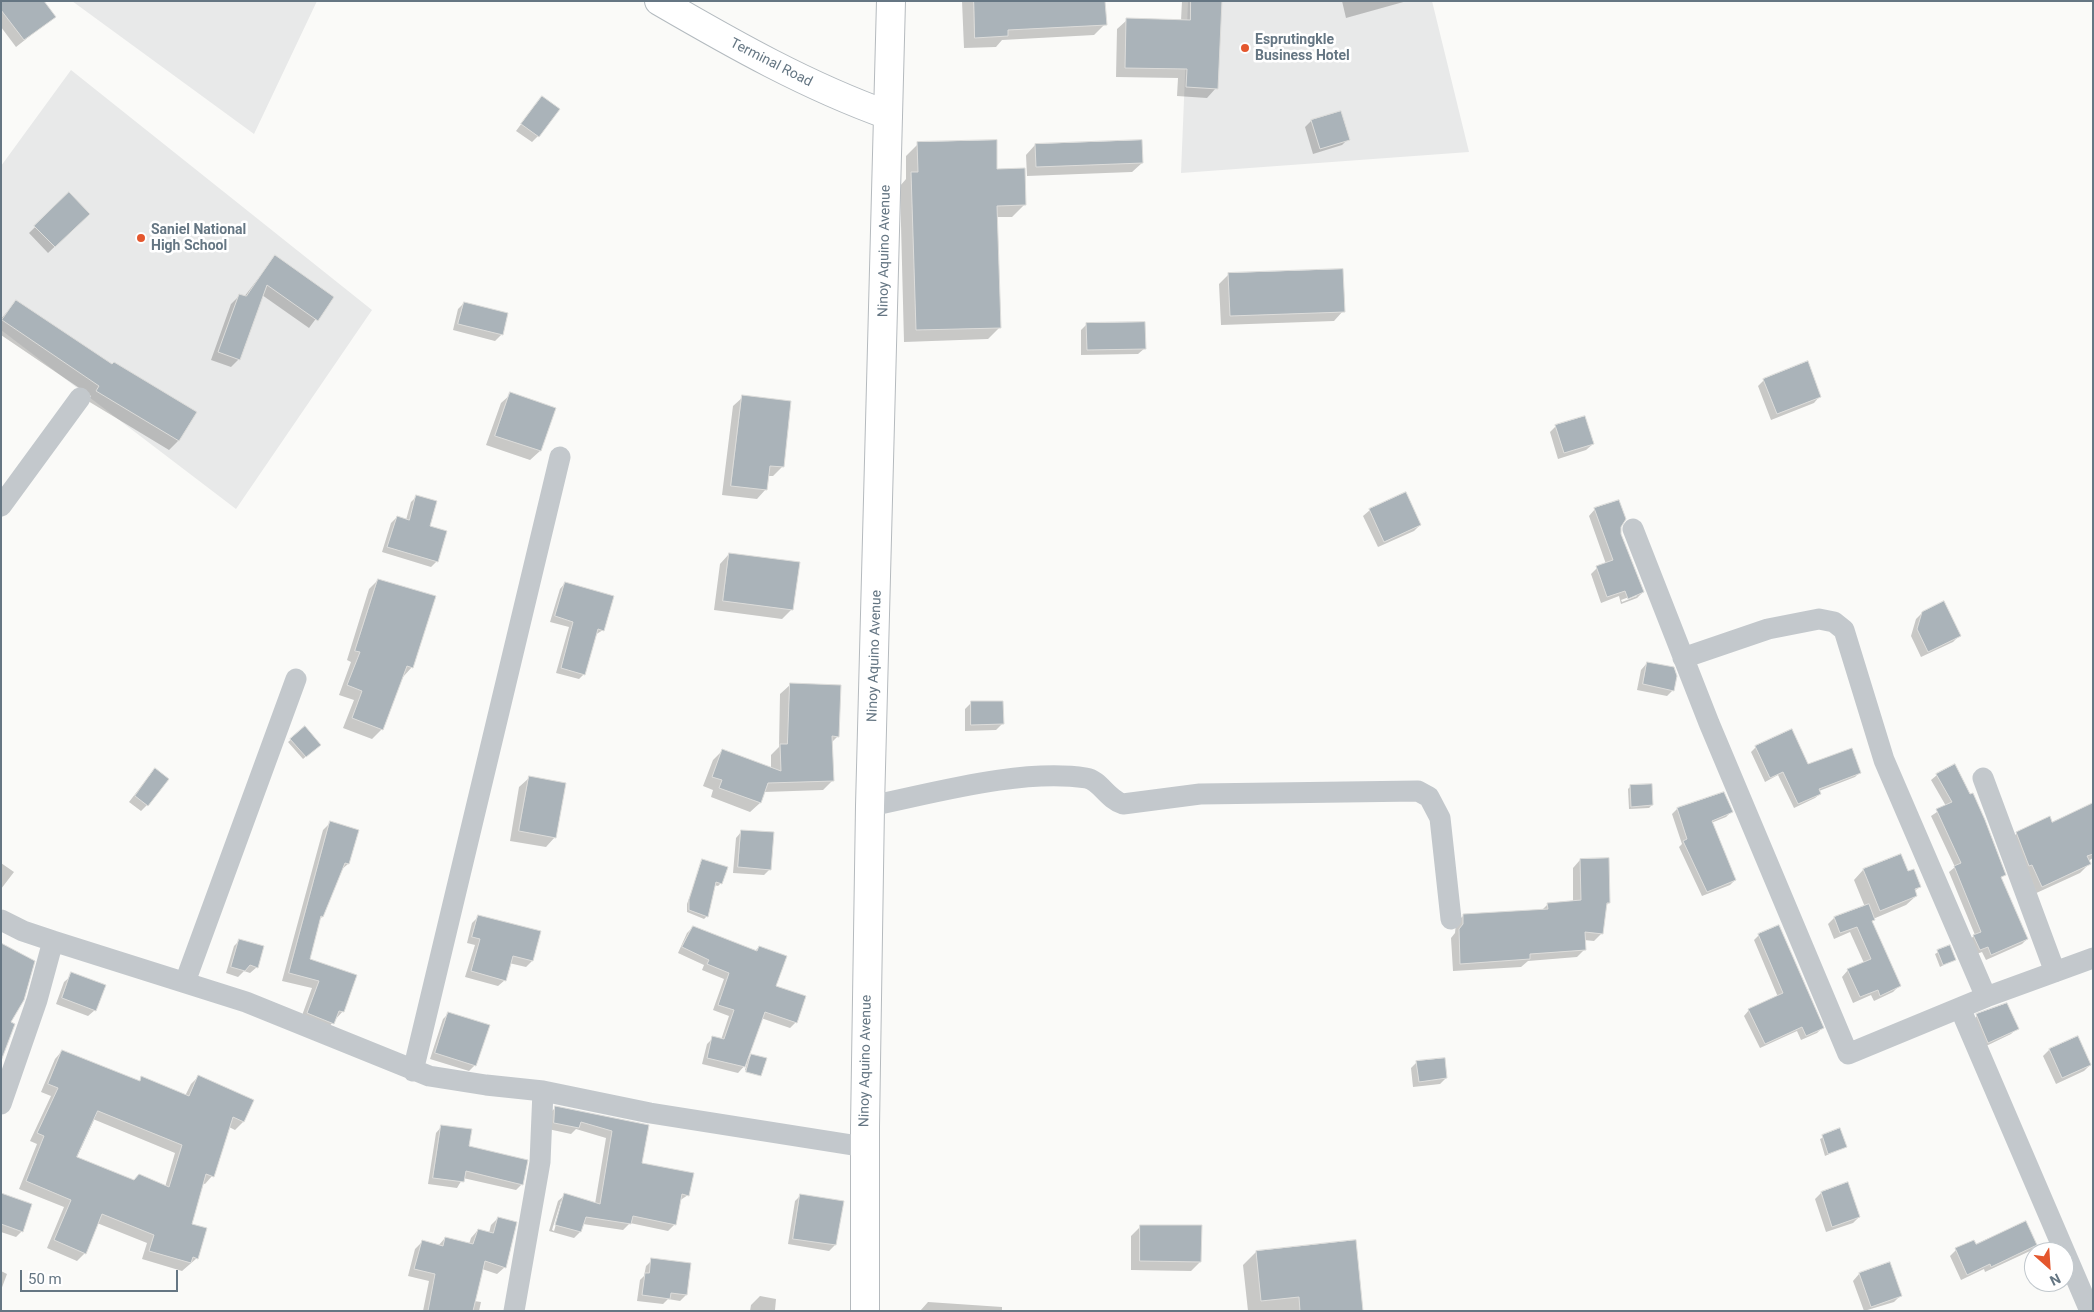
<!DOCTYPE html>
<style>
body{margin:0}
#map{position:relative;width:2094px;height:1312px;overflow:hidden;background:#fafaf8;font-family:Roboto,sans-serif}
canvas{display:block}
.frame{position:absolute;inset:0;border:2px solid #657683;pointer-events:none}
.north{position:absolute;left:2024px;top:1242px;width:50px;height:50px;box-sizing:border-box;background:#fff;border:1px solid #c1c8cd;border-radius:50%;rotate:154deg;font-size:14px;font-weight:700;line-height:20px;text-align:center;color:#657683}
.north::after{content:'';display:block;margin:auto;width:18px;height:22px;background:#e4572e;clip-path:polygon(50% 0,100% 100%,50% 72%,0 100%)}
.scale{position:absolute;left:20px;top:1270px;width:158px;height:22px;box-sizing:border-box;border:2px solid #657683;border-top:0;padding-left:6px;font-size:15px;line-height:18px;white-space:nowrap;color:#657683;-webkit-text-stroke:4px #fff;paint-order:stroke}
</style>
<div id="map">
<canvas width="2094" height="1312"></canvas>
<div class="frame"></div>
<div class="north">N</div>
<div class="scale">50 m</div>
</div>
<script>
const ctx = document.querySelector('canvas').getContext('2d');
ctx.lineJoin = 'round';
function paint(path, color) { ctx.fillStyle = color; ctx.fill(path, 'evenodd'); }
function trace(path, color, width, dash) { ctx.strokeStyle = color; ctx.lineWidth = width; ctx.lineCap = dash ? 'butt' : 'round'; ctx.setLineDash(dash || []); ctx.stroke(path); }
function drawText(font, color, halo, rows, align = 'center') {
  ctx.font = font + ' Roboto,sans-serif'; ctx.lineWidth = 5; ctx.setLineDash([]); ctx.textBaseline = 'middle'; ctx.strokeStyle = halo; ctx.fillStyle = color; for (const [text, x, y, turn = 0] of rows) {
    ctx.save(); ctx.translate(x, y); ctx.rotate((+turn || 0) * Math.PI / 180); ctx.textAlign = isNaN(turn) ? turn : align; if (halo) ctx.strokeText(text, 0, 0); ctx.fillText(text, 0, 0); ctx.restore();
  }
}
const built = new Path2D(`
 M72,1H317L254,134Z
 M1188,1H1432L1469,152L1181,173Z
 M71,70L372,310L236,509L1,330V166Z`);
const shadow = new Path2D(`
 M1,1L54,17L16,47L1,27Z
 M962,1H1104L1105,24L1094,35L1002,40L996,47L964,48Z
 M1182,1H1221L1216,88L1207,98L1177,96L1178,78L1116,77L1117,29L1127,20L1181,21Z
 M1342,1H1407L1346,18Z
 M536,104L538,136L532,142L516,131Z
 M1311,121L1348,139L1342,145L1313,154L1305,127Z
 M918,144L996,171L1024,205L1012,217H996L1000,327L988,339L904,342L900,186L906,179V156Z
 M1035,145L1142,163L1132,172L1027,176L1026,155Z
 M69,194L89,214L48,253L29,233Z
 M275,257L332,297L309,328L262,295L239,359L231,367L211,360L231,304L240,295L244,297Z
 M1229,274L1343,311L1334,321L1221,325L1219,284Z
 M16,301L112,366L196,412L178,441L169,450L88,401L91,396L1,335V319Z
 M464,303L502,334L495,341L453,330L458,309Z
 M1087,324L1145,348L1138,354L1081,355V330Z
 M1764,380L1820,396L1814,403L1771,420L1758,386Z
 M511,394L555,409L540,451L530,460L486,445L501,403Z
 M743,397L782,467L773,476H768L766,489L757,499L722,495L733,406Z
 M1556,426L1593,444L1586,450L1558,459L1550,432Z
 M416,497L428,527L437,561L431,567L382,552L391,523L397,517L406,520L411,502Z
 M1595,509L1619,526L1620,534L1643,592L1637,598L1621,604L1619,596L1601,603L1591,574L1597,568L1606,564L1589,516ZM1637,594V596L1622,602L1621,600Z
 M1370,510L1420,525L1414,531L1378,547L1363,516Z
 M729,554L792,609L782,619L714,610L720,564Z
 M378,580L412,667L403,677L382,729L372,739L343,728L354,700L339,695L351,662L347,660L369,589Z
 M565,583L603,630L595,635L584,674L579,679L556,673L569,627L550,622L560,589Z
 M1922,613L1959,636L1953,642L1921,657L1911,636L1916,619Z
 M1647,663L1673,690L1667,696L1637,690L1641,670Z
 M790,685L838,736L831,743L832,781L823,790L764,792L760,803L750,812L711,797L713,790L703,786L713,760L723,750L771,768V755L779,747L780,694Z
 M971,703L1002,724L996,730L965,731V709Z
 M305,728L319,745L303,759L288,742Z
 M1756,747L1808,765L1860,772L1855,777L1819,791L1820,794L1815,798L1794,808L1778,775L1765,782L1751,752Z
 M1937,775L2004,875L2001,878L2027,939L2022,944L1986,960L1982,952L1974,955L1968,941L1975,935L1949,872L1955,867L1931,816L1946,806L1931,780Z
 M149,776L147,805L141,811L129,802Z
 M529,778L555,837L546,847L510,841L519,787Z
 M1630,787L1652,805L1649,808L1629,809L1628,789Z
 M1724,794L1731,812L1726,817L1711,823L1735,880L1730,885L1702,896L1679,847L1682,844L1672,814L1677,809Z
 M2093,805V858L2088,861L2089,864L2080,873L2032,895L2008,843L2017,833L2052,823Z
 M330,823L348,864L341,870L322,917L318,921L309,960L343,1011L326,1030L300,1021L312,988L282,981L323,830Z
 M742,831L770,869L764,875L733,873L736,838Z
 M1900,855L1908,873L1920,886L1914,892L1916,896L1906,905L1873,919L1871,922L1899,986L1893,992L1874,1001L1871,995L1853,1003L1842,977L1848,970L1864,963L1850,932L1834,939L1828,924L1834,918L1865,907L1854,880L1863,870Z
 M1580,860L1609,903L1605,906L1602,933L1594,941L1584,940L1585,949L1577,957L1528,961L1521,967L1453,971L1451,938L1455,933L1456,923L1464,915L1541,911L1548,904L1573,902V868Z
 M702,861L721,883L718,886L714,885L707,916L704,919L687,912V904Z
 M1,863L14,872L1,889Z
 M478,917L532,961L526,967L509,963L505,980L498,986L465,977L475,945L467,943L472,923Z
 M693,927L755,951L759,947L774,986L796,1022L790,1028L761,1018L746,1061L752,1055L760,1075L745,1070L747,1063L738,1073L702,1064L707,1044L713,1038L721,1040L729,1016L713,1010L724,979L702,970L704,965L678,953L687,933Z
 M1759,935L1822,1028L1817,1033L1801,1040L1797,1031L1760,1048L1744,1016L1749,1010L1778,997L1754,940Z
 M240,940L257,967L250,973L244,971L238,977L226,973L234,946Z
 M1949,946L1955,959L1940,967L1935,954Z
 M71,976L95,1010L88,1016L56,1004L64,982Z
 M449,1013L475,1065L469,1071L430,1059L443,1019Z
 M1977,1016L2017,1028L2011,1034L1982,1048L1971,1022Z
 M2077,1037L2090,1065L2084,1071L2056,1084L2043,1056L2049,1050Z
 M62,1051L138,1082L142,1078L185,1096L191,1084L199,1076L253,1101L243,1122L235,1130L229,1127L212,1176L205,1184L202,1183L190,1224L197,1258L182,1271L142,1259L147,1243L97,1223L85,1253L77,1261L47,1248L64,1207L19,1189L37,1144L30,1141L51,1096L41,1092L55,1059ZM93,1119L175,1153L165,1187L134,1181L75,1158Z
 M1417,1062L1446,1078L1440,1084L1413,1087L1411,1068Z
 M555,1108L647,1126L641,1164L688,1195L679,1201L675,1224L668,1231L630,1223L623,1230L583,1224L580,1232L574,1238L549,1231L558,1201L565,1195L595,1204L606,1138L576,1129L571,1134L548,1129L549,1114ZM561,1201H563L554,1231L552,1230Z
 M442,1126L468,1147L522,1184L516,1190L463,1178L457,1188L428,1184L436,1133Z
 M1839,1130L1845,1147L1825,1156L1820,1139Z
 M1821,1193L1859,1217L1853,1223L1826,1232L1815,1199Z
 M1,1195L22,1231L16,1237L1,1232Z
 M801,1195L835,1245L829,1251L788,1244L795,1201Z
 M498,1218L505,1267L497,1274L482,1269L474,1301L481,1302L479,1311H423L429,1281L408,1276L415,1249L422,1242L438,1246L445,1238L469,1244L471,1238L478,1230L489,1233L491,1225Z
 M1141,1226L1200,1262L1191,1271L1131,1270V1236Z
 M1973,1241L1975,1246L2036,1245L2030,1251L1985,1272L1984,1269L1961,1280L1950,1256L1956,1250Z
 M1256,1252L1362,1311H1248L1243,1265Z
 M652,1260L686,1295L680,1301L668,1299L663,1304L637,1301L640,1280L644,1276L646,1266Z
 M1889,1264L1900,1296L1894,1302L1864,1311L1853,1281L1859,1274Z
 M1,1271L7,1274L1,1290Z
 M760,1296L776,1299L775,1310L783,1311H750L751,1305Z
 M928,1302L1002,1307V1311H920Z`);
const building = new Path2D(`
 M1,1H44L56,17L24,40L1,10Z
 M974,1H1105L1107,25L1008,30V36L975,38Z
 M1191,1H1222L1218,89L1186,87L1187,69L1125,68L1126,18L1190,20Z
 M542,96L560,109L539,137L521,124Z
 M1341,111L1350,140L1320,149L1311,120Z
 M997,140V169L1025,168L1026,205L997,206L1001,328L916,330L911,172H918L917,142Z
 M1142,140L1143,163L1036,167L1035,144Z
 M69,192L90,214L55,247L34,226Z
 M275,255L334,297L318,321L267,285L240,360L218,352L239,294L246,296Z
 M1343,269L1345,312L1230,316L1228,273Z
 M16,300L112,364L114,362L197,412L179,441L96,391L99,386L2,320Z
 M464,302L508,313L503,335L458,324Z
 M1145,322L1146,349L1087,350L1086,323Z
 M1808,361L1821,397L1777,414L1763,379Z
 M510,392L556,408L541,451L495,436Z
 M742,395L791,401L784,467L770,466L767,490L731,486Z
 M1585,416L1594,444L1564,453L1555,425Z
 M1406,492L1421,525L1384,542L1369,509Z
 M416,495L437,501L430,526L447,531L438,562L387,547L397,516L409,520Z
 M1619,500L1626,519L1621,527V534L1644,592L1628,599L1625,591L1607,597L1596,566L1613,560L1594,508Z
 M729,553L800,562L793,610L723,601Z
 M378,579L436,596L413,668L407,666L383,730L352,718L362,691L347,685L360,652L355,651Z
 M565,582L614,596L604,631L598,629L585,675L561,668L573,622L555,616Z
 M1944,601L1961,636L1928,652L1917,629L1922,612Z
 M1647,662L1674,667L1677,676L1674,691L1643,684Z
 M790,683L841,685L839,737L832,736L834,781L768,783L761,803L719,788L722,780L712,777L722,749L781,771L780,744H787Z
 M971,701H1003L1004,724L971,725Z
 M305,726L321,745L306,757L290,739Z
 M1792,729L1808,764L1852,748L1861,773L1819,789L1821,794L1798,804L1783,772L1770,778L1755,746Z
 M1955,764L1970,794L1973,793L1985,820L2006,875L2001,877L2028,939L1991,955L1988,947L1980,950L1973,935L1981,932L1954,866L1961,863L1936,809L1952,802L1936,774Z
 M155,768L169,779L148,806L135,796Z
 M529,776L566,783L556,838L519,831Z
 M1652,784L1653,805L1631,807L1630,785Z
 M1724,792L1733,812L1712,821L1736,880L1707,892L1683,841L1687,839L1677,808Z
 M2093,803V854L2087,856L2091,864L2042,887L2032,865L2029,866L2016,832L2050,816L2052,822Z
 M330,821L359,830L349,864L345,863L323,917L321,916L310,959L357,975L344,1012L339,1011L334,1024L307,1013L319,981L289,973Z
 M741,830L774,832L771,870L738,867Z
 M1901,854L1908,871L1914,869L1921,887L1915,889L1917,896L1880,911L1863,869Z
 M1609,858L1610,903H1607L1603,934L1585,932L1586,950L1530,954V959L1460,964L1459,929L1463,924V914L1548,909L1547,903L1581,900L1580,859Z
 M702,859L728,867L722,884L716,882L708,917L689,910V900Z
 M1869,904L1875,920L1872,921L1901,986L1880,996L1878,990L1860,997L1847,969L1871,959L1857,927L1840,933L1834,917Z
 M478,915L541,931L533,961L513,956L506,981L471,971L480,939L472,937Z
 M1779,925L1824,1028L1806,1036L1802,1027L1765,1044L1748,1009L1783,993L1758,934Z
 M693,926L757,951L759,946L787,956L776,986L806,996L797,1023L765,1012L745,1067L707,1058L712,1036L724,1039L734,1010L718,1005L729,973L707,964L709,960L682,947Z
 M239,939L264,946L258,968L250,965L245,971L231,967Z
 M1,943L35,961L24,1000L11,1022L15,1024L1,1061Z
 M1950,945L1956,960L1943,965L1937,950Z
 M71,972L106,985L96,1011L62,998Z
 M2007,1003L2019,1029L1988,1043L1976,1014Z
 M448,1012L490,1025L476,1066L435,1053Z
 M2078,1036L2091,1065L2062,1078L2049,1049Z
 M62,1050L140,1081L141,1076L189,1096L198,1075L254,1100L244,1122L233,1117L214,1177L206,1174L192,1224L207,1228L198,1259L193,1257L191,1263L149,1251L154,1235L102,1214L86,1254L54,1240L71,1200L26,1181L44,1136L37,1133L58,1088L48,1084ZM98,1111L182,1145L169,1187L139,1174L134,1180L77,1157Z
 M751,1054L767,1058L761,1076L746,1072Z
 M1445,1058L1447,1078L1419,1082L1416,1061Z
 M555,1106L649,1125L642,1163L694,1173L689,1196L682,1194L676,1225L633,1216L631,1224L586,1217L581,1232L555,1225L564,1193L600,1204L612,1131L581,1122L579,1128L554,1123Z
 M441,1125L472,1129L469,1146L528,1160L523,1185L466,1171L464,1182L433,1178Z
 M1840,1128L1847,1147L1828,1154L1822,1135Z
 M1848,1182L1860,1217L1832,1227L1821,1192Z
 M1,1193L32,1204L23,1232L1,1224Z
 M800,1194L844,1201L836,1245L793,1239Z
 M498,1217L517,1222L506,1268L485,1261L473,1311H428L435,1274L414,1269L422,1240L443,1246L445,1237L473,1244L478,1229L493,1233Z
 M2026,1221L2037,1245L1991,1267L1990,1264L1967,1275L1955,1248L1974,1240L1976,1244Z
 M1140,1225H1202L1201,1262L1140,1261Z
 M1356,1240L1363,1311H1300L1299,1297L1261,1301L1256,1251Z
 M651,1258L691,1263L687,1295L671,1293L670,1299L642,1295L645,1273H649Z
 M1890,1262L1902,1296L1871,1307L1859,1273Z`);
const street = new Path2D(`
 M1,506L80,398
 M1633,529L1709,723L1848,1054L1986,997L2093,958
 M1683,658L1768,629L1819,619L1834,622L1844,630L1884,760L1986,997
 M1983,778L2055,972
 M870,806C934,793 1022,768 1086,778C1100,780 1107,799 1123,804L1200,794L1418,791L1429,797L1440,818L1451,919
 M1,920L23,931L53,941
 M185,982L296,679
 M1960,1008L2090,1311
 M413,1071L560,457
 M1,1104L37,1000L53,941L246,1002L429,1076L486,1085L543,1091L650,1113L865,1147
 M514,1311L540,1162L543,1091`);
const secondary = new Path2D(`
 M659,1C733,44 807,86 888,115`);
const primary = new Path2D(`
 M865,1311V1127L870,806L891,1`);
const markers = [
 [1245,48,5,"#e4572e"],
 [141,238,5,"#e4572e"]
];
const poiNames = [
 ["Esprutingkle",1255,40],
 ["Business Hotel",1255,56],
 ["Saniel National",151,230],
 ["High School",151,246]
];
const streetNames = [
 ["Terminal Road",771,63,27],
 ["Ninoy Aquino Avenue",885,251,-89],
 ["Ninoy Aquino Avenue",875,656,-88],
 ["Ninoy Aquino Avenue",866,1061,-89]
];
paint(built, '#e8e9e9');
paint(shadow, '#0003');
paint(building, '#aab3b9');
trace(building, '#dcdcda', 1);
trace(secondary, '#b3babf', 30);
trace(primary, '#b5babe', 30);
trace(street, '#c3c8cc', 21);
trace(secondary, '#fff', 28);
trace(primary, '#fff', 28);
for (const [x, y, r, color] of markers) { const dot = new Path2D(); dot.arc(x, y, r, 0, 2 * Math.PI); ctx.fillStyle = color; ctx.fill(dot); trace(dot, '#fff', 2); }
drawText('bold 14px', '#657683', '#fff', poiNames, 'left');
drawText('14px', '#657683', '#fff', streetNames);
</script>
